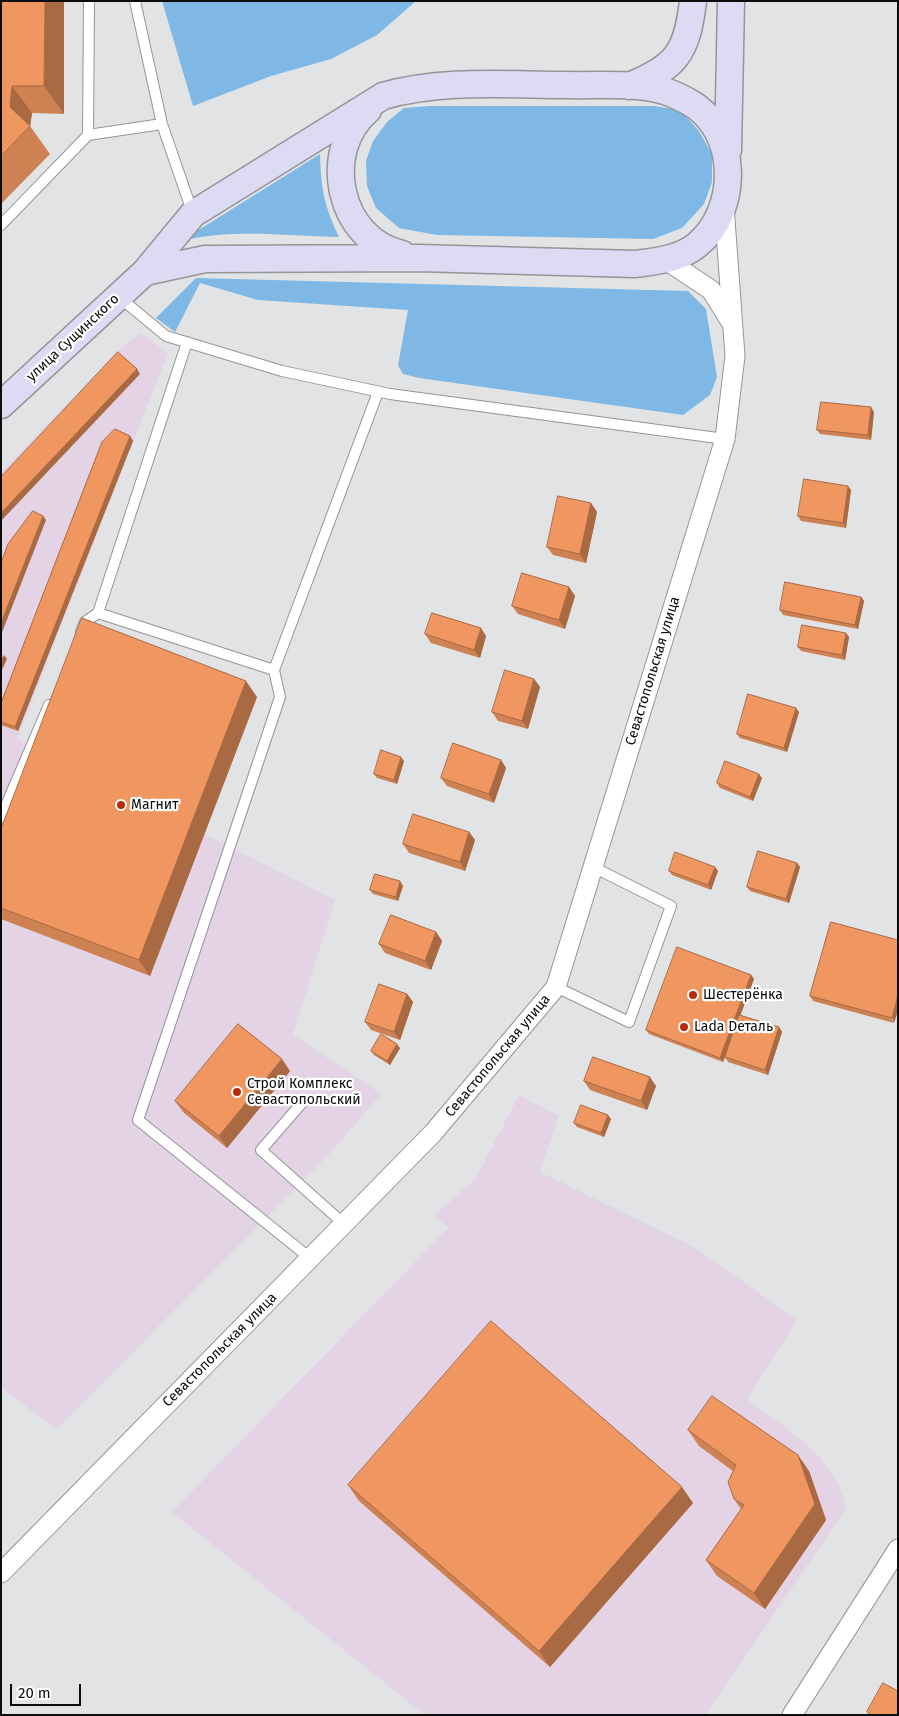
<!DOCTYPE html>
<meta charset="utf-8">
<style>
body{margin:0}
#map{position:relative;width:899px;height:1716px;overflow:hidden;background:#e1e3e5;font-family:"Fira Sans",sans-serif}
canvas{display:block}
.frame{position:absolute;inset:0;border:2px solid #0b0c0c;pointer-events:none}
.scale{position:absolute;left:10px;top:1684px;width:71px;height:22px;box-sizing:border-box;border:2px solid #0b0c0c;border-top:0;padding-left:6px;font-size:15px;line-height:18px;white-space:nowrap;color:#0b0c0c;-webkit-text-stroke:4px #fff;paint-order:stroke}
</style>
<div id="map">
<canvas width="899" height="1716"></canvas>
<div class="frame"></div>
<div class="scale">20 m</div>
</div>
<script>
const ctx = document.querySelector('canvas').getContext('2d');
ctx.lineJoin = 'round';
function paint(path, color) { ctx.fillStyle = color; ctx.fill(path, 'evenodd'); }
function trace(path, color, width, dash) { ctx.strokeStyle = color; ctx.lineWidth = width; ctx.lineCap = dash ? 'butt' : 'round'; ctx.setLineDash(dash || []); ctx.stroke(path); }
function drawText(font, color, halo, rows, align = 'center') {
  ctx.font = font + ' "Fira Sans",sans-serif'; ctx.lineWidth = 4.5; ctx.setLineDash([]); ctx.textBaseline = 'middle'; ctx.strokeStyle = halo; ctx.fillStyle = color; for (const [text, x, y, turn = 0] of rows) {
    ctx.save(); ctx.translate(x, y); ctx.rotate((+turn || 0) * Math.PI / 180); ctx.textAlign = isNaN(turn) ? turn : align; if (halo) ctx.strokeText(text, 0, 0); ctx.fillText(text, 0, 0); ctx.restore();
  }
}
const industrial = new Path2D(`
 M141,333L168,353L17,739L335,900L293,1035L381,1094L334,1149L57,1429L1,1388V672L6,659L1,657V472L126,343Z
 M519,1095L559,1116L540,1172L694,1247L797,1320L747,1400L789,1430L819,1456L839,1485L846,1508L706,1715H425L172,1512L449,1227L434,1216L476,1178Z`);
const green = new Path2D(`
 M162,1H416L377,35L331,59L271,76L193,106Z
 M430,106H654L680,110L699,131L712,154V182L704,204L682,228L653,239L437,235L399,228L376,208L367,186L366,161L373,141L387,122L404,108Z
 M320,154C321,189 324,205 339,237C288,236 232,228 181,241Z
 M196,278L688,291L706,309L717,377L710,395L683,415L419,378L403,374L398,365L408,310L258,300L200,283L175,332L156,318Z`);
const lane = new Path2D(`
 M135,1L162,124L193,214
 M88,135L89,1
 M1,225L88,135L162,124
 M119,297L166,336L282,371L390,394L725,439
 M98,613L187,342
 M81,632L85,622L98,613L274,670L280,697L138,1120L310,1258
 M274,670L378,392
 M1,817L49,705
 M556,987L629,1022L671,906L593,867
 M301,1104L261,1150L344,1224`);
const street = new Path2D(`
 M666,260L711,290L731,322
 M1,1573L433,1133L556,987L725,439L735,356L724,206
 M792,1715L898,1549`);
const secondary = new Path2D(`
 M629,86C677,67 687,52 693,1
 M368,110C320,151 338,240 402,254
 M728,150L731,1
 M1,405L145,272L193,214L383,96C443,79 506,85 567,85C599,86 634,82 665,91C673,94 682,98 689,102C740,130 739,211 697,245C680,259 657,261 636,264L419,258L205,259L145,272`);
const wall = new Path2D(`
 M1,1L64,114L32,113L30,126L50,154L1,204Z
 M874,412L871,440L820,434L817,430Z
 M130,436L133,441L18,731L1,725V703Z
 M851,490L846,528L801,521L798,516Z
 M591,503L597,512L586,563L553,555L547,547Z
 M569,587L575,596L565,629L518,614L512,606Z
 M861,597L864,601L858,629L783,615L780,610Z
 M846,633L849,637L845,660L801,651L798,647Z
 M425,634L486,636L480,658L431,643Z
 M534,679L540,687L528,729L498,721L492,712Z
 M257,697L150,976L1,919V829Z
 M799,712L787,752L740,738L737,734Z
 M501,760L506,768L494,803L447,786L441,778Z
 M404,761L397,784L377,778L374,774Z
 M762,778L753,801L720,788L717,783Z
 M469,832L475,840L465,871L409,853L403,844Z
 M797,863L800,867L789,903L750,891L747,887Z
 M715,867L718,871L711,890L672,875L669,871Z
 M403,886L398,901L373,894L370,890Z
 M831,922L894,1023L813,1001L810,996Z
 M436,932L442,941L431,970L385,953L379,944Z
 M751,975L754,979L740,1015L779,1027L782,1032L768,1075L728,1062L725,1057L723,1062L649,1034L646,1030Z
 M407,994L413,1002L400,1040L371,1030L365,1022Z
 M400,1048L390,1065L374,1055L371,1051Z
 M290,1071L227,1148L184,1113L175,1101Z
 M584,1081L656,1086L647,1110L590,1090Z
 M611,1119L604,1137L577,1127L574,1123Z
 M688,1430L809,1471L826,1520L765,1609L717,1576L706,1560L741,1509L734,1499L733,1471L699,1446Z
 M348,1485L693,1503L550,1667L359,1501Z`);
const shadedWall = new Path2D(`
 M45,1H64V114L44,86Z
 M12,86L32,113L30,127L10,107Z
 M137,369L140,374L1,521V513Z
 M871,407L874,412L871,440L868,435Z
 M130,436L133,441L18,731L15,727Z
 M848,486L851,490L846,528L843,523Z
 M591,503L597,512L586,563L580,554Z
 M43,516L46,520L1,635V623Z
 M569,587L575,596L565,629L559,620Z
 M861,597L864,601L858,629L855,625Z
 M481,628L486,636L480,658L474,650Z
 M846,633L849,637L845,660L842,655Z
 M4,655L7,659L1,672V660Z
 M534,679L540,687L528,729L522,721Z
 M246,681L257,697L150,976L139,960Z
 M796,708L799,712L787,752L784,748Z
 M401,757L404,761L397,784L394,780Z
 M501,760L506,768L494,803L489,794Z
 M759,774L762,778L753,801L750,797Z
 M469,832L475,840L465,871L460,862Z
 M797,863L800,867L789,903L786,899Z
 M715,867L718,871L711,890L708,885Z
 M400,881L403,886L398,901L396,897Z
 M436,932L442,941L431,970L425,961Z
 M751,975L754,979L723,1062L720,1058Z
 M407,994L413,1002L400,1040L394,1032Z
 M898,995V1011L894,1023L892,1018Z
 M779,1027L782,1032L768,1075L765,1070Z
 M397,1044L400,1048L390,1065L387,1061Z
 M282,1059L290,1071L227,1148L219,1136Z
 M650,1077L656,1086L647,1110L641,1101Z
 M608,1115L611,1119L604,1137L601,1133Z
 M798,1455L809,1471L826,1520L765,1609L754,1593Z
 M682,1487L693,1503L550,1667L539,1651Z`);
const building = new Path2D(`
 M1,1H45L44,86H12L10,107L30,126L1,156Z
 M118,352L137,369L1,513V477Z
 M821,402L871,407L868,435L817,430Z
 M115,429L130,436L15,727L1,722V703L102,442Z
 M804,479L848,486L843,523L798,516Z
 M558,496L591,503L580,554L547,547Z
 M33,511L43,516L1,623V563L8,544Z
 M522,573L569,587L559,620L512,606Z
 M785,582L861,597L855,625L780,610Z
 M432,613L481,628L474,650L425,634Z
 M82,618L246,681L139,960L1,908V829Z
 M802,625L846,633L842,655L798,647Z
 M505,670L534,679L522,721L492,712Z
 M748,694L796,708L784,748L737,734Z
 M453,743L501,760L489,794L441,778Z
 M381,750L401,757L394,780L374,774Z
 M725,761L759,774L750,797L717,783Z
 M413,814L469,832L460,862L403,844Z
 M758,851L797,863L786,899L747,887Z
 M675,852L715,867L708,885L669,871Z
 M375,874L400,881L396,897L370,890Z
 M391,915L436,932L425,961L379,944Z
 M831,922L898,940V995L892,1018L810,996Z
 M677,947L751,975L720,1058L646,1030Z
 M379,984L407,994L394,1032L365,1022Z
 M739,1015L779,1027L765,1070L725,1057Z
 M238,1024L282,1059L219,1136L175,1101Z
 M381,1034L397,1044L387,1061L371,1051Z
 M593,1057L650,1077L641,1101L584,1081Z
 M581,1105L608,1115L601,1133L574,1123Z
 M491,1321L682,1487L539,1651L348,1485Z
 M712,1396L798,1455L815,1504L754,1593L706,1560L744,1505L734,1499L728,1482L736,1465L688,1430Z
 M883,1683L898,1691V1715H872L867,1712Z`);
const markers = [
 [121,805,5,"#b72b0d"],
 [693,995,5,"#b72b0d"],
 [684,1027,5,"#b72b0d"],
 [237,1092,5,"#b72b0d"]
];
const streetNames = [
 ["улица Сущинского",73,338,-43],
 ["Севастопольская улица",653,671,-73],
 ["Севастопольская улица",498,1056,-50],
 ["Севастопольская улица",220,1350,-45]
];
const poiNames = [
 ["Магнит",131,805],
 ["Шестерёнка",703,995],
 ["Lada Dеталь",694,1027],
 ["Строй Комплекс",247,1084],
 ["Севастопольский",247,1100]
];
paint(industrial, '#e3d3e5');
paint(green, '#7fb8e4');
trace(lane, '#939597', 12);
trace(street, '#939597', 21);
trace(secondary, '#939597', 29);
trace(lane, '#fff', 10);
trace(street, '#fff', 19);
trace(secondary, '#dddaf4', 26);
paint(wall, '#ce8153');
paint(shadedWall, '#a86943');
paint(building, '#f09660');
trace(building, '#a86943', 1);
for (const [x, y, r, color] of markers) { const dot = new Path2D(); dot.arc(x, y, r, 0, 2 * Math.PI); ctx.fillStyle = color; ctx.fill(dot); trace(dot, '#fff', 2); }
drawText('14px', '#0b0c0c', '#fff', streetNames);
drawText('14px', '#0b0c0c', '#fff', poiNames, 'left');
</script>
